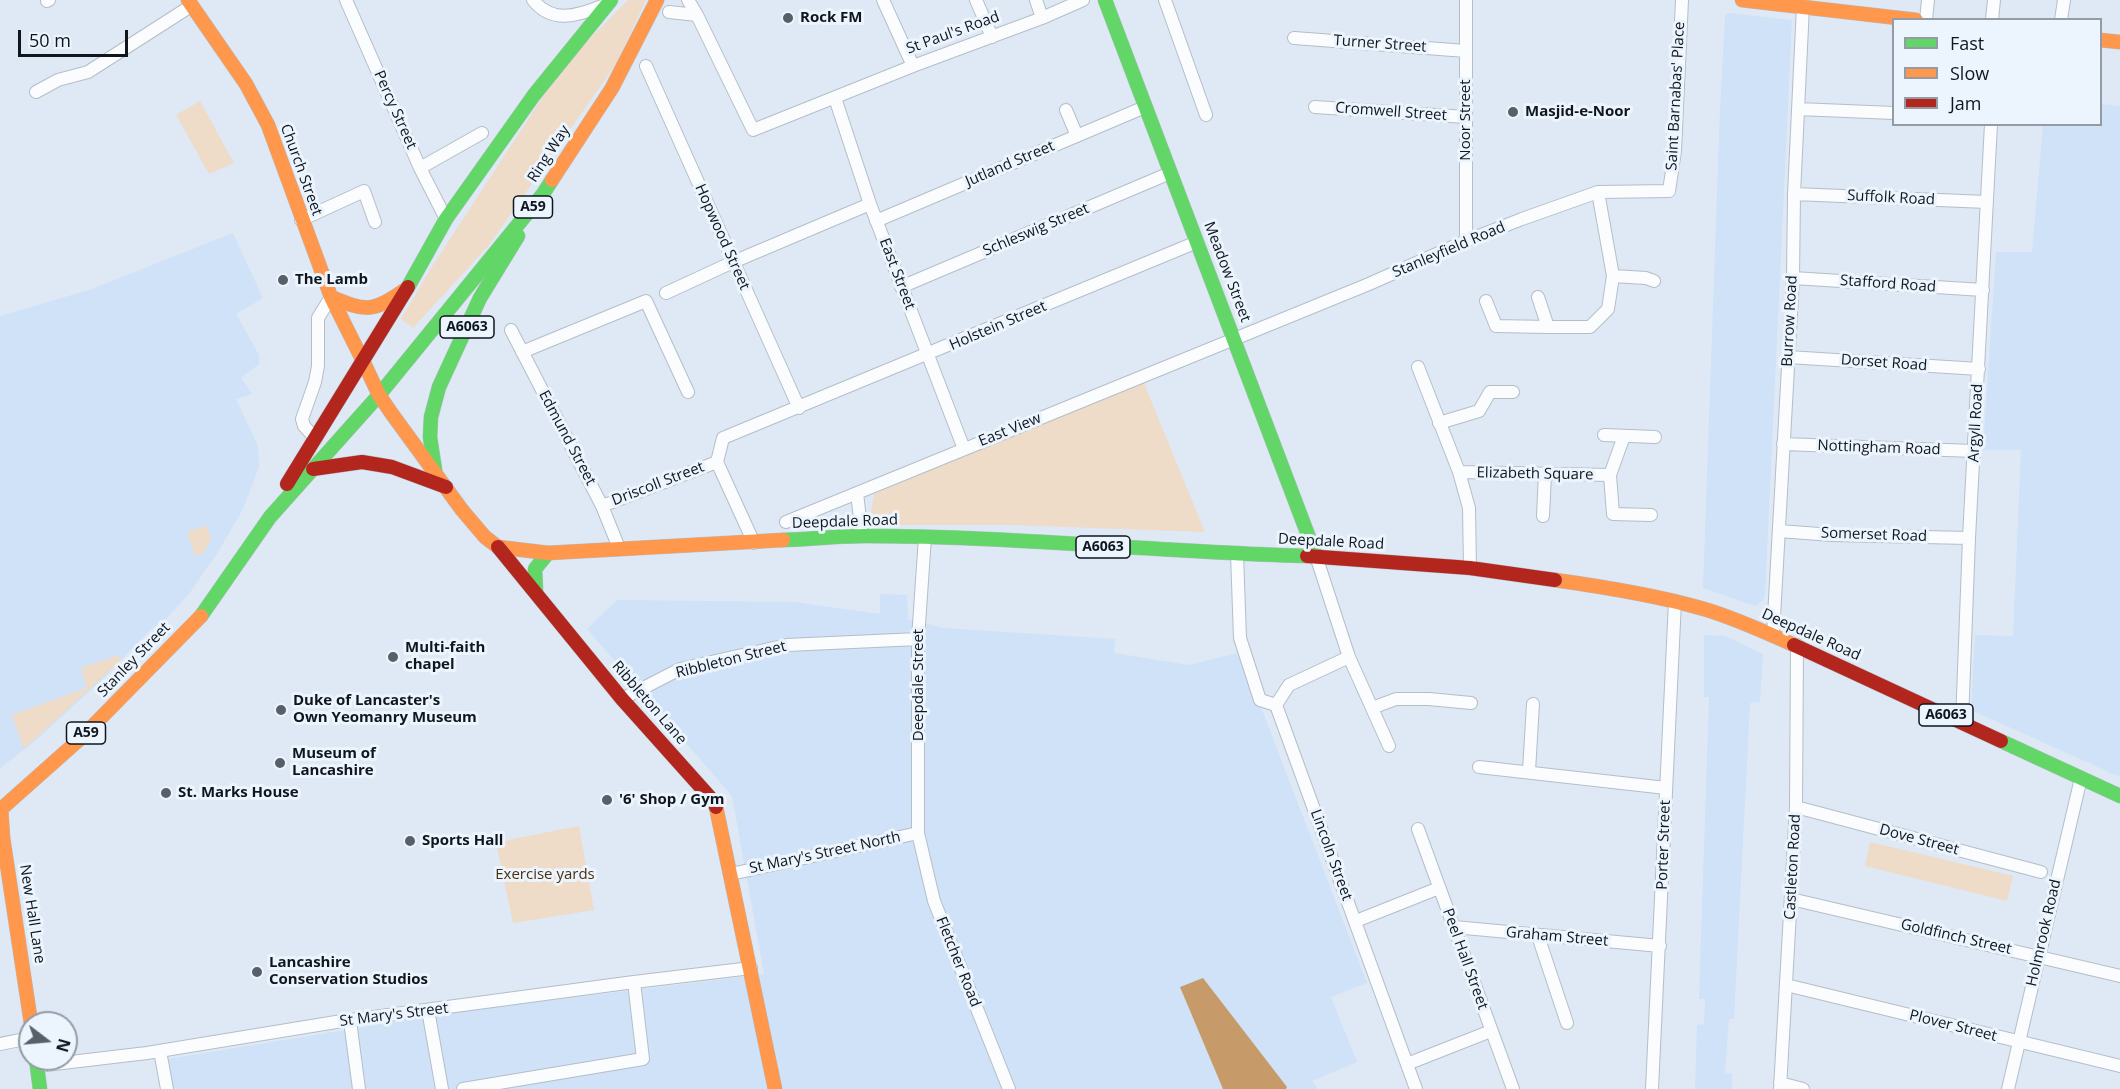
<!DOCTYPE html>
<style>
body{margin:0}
#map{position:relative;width:2120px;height:1089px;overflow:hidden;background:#dee9f5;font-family:"Open Sans",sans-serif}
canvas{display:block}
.legend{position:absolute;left:1892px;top:18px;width:210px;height:108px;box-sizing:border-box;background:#ecf4fd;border:2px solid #949ba4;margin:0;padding:8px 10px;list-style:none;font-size:18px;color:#0f161e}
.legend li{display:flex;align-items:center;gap:12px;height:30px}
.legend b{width:30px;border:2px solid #949ba4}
.north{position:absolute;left:18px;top:1011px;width:60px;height:60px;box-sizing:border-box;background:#ecf4fd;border:2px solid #949ba4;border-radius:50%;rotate:106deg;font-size:16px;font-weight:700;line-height:24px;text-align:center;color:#0f161e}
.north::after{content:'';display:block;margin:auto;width:21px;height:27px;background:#576069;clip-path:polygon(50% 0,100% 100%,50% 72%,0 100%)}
.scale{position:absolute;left:18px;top:30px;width:110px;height:27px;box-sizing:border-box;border:3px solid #0f161e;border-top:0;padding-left:8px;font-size:18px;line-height:21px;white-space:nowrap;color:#0f161e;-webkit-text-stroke:4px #ecf4fd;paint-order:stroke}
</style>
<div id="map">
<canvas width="2120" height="1089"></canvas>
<ul class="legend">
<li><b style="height:8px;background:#63d668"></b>Fast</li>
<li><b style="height:8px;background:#ff974d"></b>Slow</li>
<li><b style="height:8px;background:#b3261e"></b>Jam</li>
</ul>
<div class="north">N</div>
<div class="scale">50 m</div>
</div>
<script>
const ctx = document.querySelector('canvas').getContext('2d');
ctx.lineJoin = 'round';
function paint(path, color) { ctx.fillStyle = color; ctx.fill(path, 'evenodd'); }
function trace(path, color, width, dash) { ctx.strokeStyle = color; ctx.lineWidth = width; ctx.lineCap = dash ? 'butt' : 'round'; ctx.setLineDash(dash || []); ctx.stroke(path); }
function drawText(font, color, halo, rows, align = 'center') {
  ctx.font = font + ' "Open Sans",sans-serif'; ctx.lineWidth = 6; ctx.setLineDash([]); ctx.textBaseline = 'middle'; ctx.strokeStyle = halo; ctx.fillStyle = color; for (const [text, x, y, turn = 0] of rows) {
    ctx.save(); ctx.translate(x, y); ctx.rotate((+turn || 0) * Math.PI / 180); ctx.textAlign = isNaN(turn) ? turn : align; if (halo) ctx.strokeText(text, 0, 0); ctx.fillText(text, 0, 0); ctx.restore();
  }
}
const built = new Path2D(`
 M1728,13L1792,20L1765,595L1763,600L1755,606L1703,588L1720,110L1725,16Z
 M2101,104L2120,106V777L1971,710L1975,635L2013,636L2021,450H1983L1996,252H2032L2043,125L2100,124Z
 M233,233L263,298L236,314L259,355V364L241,378L252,394L236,399L258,446L259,467L243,509L217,554L191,591L168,617L150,630L105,677L33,743L0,768V316L89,290Z
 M880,594L907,595L908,619L943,628L1115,639L1114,653L1189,665L1237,653L1264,715L1367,983L1331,997L1357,1062L1312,1081L1318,1089H168L161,1060L462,1011L764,974L732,796L587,629L617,600L794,602L880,614Z
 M1704,635L1725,636L1763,654L1760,702L1750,703L1734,1019H1729L1725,1073L1732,1074V1089H1695L1697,1025L1704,1024L1705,999H1699L1709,697H1704Z`);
const green = new Path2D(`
 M628,0H646L616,64L489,245L413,328L401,319L433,265L544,95L581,48Z
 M200,101L234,163L209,174L176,115Z
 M1143,381L1205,532L1011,525H885L871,512L874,494Z
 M207,526L211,539L204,552L195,556L187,532Z
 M119,655L121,660L24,749L12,715L84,689L86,685L81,668Z
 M579,826L594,910L513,923L497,847L503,841Z
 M1870,842L2013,876L2007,901L1865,866Z`);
const water = new Path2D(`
 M1203,978L1287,1087L1286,1089H1223L1180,987Z`);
const street = new Path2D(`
 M346,0L420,168L446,219
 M533,0C552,24 577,16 602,6
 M688,0L697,15L753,130L913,66L1042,18L1083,0
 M883,0L913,66
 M976,0L992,37
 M1036,0L1042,18
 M1165,0L1206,115
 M1466,0V241
 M47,1L49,0
 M669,12L697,15
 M1926,20L1928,0
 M1992,20L1994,0
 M2061,20L2064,0
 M1294,38L1466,51
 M646,66L799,408
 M36,92L58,80L88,72L191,6
 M835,98L870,204L964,449
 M1315,107L1466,117
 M1798,109L1894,113
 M1066,110L1077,136
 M420,168L482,133
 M1794,194L1987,202
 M301,220L364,191L375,222
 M876,221L1145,107
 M1613,276L1646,278L1654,281
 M1793,278L1983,290
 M901,287L1170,173
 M666,293L733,262L870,204
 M1486,301L1496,326L1548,327L1538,297
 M1548,327H1590L1608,309L1613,276L1598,192
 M511,330L602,506L619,548
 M522,352L646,301L688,392
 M1788,357L1979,369
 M1418,367L1459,472L1469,508L1470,568
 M1439,423L1479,411L1490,392H1513
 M1604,435L1655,437
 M1624,436L1610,475L1613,514L1651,515
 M316,439L304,426L302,419L315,382L318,366V318L331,297
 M1783,444L1974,451
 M717,462L754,543
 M1459,472L1610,475
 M857,493L862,536
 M602,506L717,462L723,438L1197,242
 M1543,516L1545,474
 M786,522L1369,284L1466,241L1522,219L1598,192L1669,191L1675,151L1682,0
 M1779,531L1832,535L1969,538
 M925,537L918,639V833L934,901L1009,1089
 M1237,554L1240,638L1260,700L1276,705
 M1316,556L1349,657L1389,746
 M1773,635L1793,278L1794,194L1803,6
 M1349,657L1289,685L1276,705L1416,1089
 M622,699L680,669L787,645L918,639
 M1372,708L1396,699H1429L1471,703
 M1962,722L1969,538L1991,124
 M1479,767L1666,788
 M1529,771L1533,704
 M1796,807L2041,872
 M1418,829L1513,1089
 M731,874L918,833
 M1791,899L2120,976
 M1356,921L1439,888
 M1454,927L1660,946
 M1538,936L1567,1023
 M1786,985L2120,1066
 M428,1010L442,1089
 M350,1021L359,1089
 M0,1044L30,1038
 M160,1051L167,1089
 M1407,1064L1491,1031
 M37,1066L147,1053L336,1022L634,982L751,968
 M1780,1083L1803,1089
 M463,1089L643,1059L634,982
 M1652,1089L1675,601
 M1780,1089L1796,807L1797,645
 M2008,1089L2081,778`);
const fast = new Path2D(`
 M1105,0L1316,556
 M408,287L446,219L534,95L611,0
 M435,470L430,437L431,417L439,387L480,298L518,236
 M783,540C810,539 838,536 865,536C1012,536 1160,552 1307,556
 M536,592L535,569L548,553
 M201,616L270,517L379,395L543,194L552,180
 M2001,741L2120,796
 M36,1059L40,1089`);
const slow = new Path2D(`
 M188,0L246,84L268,125L331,297L363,361
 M1742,0L1916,20
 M2100,40L2120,42
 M552,180L612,88L657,0
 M331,297C365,311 372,313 403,291
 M363,361L379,395L392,414L462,510L485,537L498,547L548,553L783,540
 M1555,580C1605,587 1656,595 1704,609C1735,618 1765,632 1794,645
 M716,807L775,1089
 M1,809L3,838L31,1023
 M0,810L81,738L201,616`);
const jam = new Path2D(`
 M313,469L362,462L392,467L446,487
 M287,484L408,287
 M498,547L622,699L715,803L716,807
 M1307,556L1470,568L1555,580
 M1794,645L2001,741`);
const markers = [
 [788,18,6,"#576069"],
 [1513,112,6,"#576069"],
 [283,280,6,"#576069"],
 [393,657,6,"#576069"],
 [281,710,6,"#576069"],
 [280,763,6,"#576069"],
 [166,793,6,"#576069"],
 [607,800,6,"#576069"],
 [410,841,6,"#576069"],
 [257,972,6,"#576069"]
];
const shields = [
 [533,207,39],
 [467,327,54],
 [1103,547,54],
 [1946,715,54],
 [86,733,39]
];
const shieldNames = [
 ["A59",533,207],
 ["A6063",467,327],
 ["A6063",1103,547],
 ["A6063",1946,715],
 ["A59",86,733]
];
const poiNames = [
 ["Rock FM",800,18],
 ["Masjid-e-Noor",1525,112],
 ["The Lamb",295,280],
 ["Multi-faith",405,648],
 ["chapel",405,665],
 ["Duke of Lancaster's",293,701],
 ["Own Yeomanry Museum",293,718],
 ["Museum of",292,754],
 ["Lancashire",292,771],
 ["St. Marks House",178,793],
 ["'6' Shop / Gym",619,800],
 ["Sports Hall",422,841],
 ["Lancashire",269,963],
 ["Conservation Studios",269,980]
];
const streetNames = [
 ["St Paul's Road",953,33,-20],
 ["Turner Street",1380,44,4],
 ["Saint Barnabas' Place",1676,96,-87],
 ["Percy Street",395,110,66],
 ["Cromwell Street",1391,112,4],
 ["Noor Street",1466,120,-90],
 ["Ring Way",549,154,-57],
 ["Jutland Street",1010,164,-23],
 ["Church Street",301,170,70],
 ["Suffolk Road",1891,198,3],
 ["Schleswig Street",1036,230,-23],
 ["Hopwood Street",722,237,66],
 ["Stanleyfield Road",1449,250,-23],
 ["Meadow Street",1227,272,69],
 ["East Street",897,274,69],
 ["Stafford Road",1888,284,4],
 ["Burrow Road",1790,321,-87],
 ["Holstein Street",998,326,-23],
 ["Dorset Road",1884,363,4],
 ["Argyll Road",1976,423,-87],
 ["East View",1010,430,-22],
 ["Edmund Street",567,438,62],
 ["Nottingham Road",1879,448,2],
 ["Elizabeth Square",1535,474,1],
 ["Driscoll Street",658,484,-21],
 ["Deepdale Road",845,522,-2],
 ["Somerset Road",1874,535,2],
 ["Deepdale Road",1331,542,3],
 ["Deepdale Road",1811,635,24],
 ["Stanley Street",134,660,-46],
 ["Ribbleton Street",731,660,-14],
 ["Deepdale Street",919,685,-90],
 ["Ribbleton Lane",649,703,49],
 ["Dove Street",1919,840,15],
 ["Porter Street",1664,845,-88],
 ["St Mary's Street North",825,853,-12],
 ["Lincoln Street",1331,855,70],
 ["Castleton Road",1793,867,-87],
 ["New Hall Lane",32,914,81],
 ["Holmrook Road",2044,933,-77],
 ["Graham Street",1557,937,5],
 ["Goldfinch Street",1956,937,13],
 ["Peel Hall Street",1465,959,70],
 ["Fletcher Road",958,962,68],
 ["St Mary's Street",394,1015,-7],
 ["Plover Street",1953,1026,14]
];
const parkNames = [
 ["Exercise yards",545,875]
];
paint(built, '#cfe2f7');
paint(green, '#eedbc8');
paint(water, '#c69b69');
trace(street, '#b5bec7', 14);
trace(fast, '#b5bec7', 15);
trace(slow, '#b5bec7', 15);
trace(jam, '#b5bec7', 15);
trace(street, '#fafcfe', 12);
trace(fast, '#63d668', 14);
trace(slow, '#ff974d', 14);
trace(jam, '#b3261e', 14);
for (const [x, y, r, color] of markers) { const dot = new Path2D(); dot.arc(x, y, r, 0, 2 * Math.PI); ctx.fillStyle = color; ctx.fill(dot); trace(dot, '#ecf4fd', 2); }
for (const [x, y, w] of shields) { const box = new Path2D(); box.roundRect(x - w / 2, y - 11, w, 22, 4.5); ctx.fillStyle = '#ecf4fd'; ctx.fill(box); trace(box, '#0f161e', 1.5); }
drawText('bold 14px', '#0f161e', null, shieldNames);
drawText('bold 15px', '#0f161e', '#ecf4fd', poiNames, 'left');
drawText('15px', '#0f161e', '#ecf4fd', streetNames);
drawText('15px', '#4a2f0f', '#ecf4fd', parkNames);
</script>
